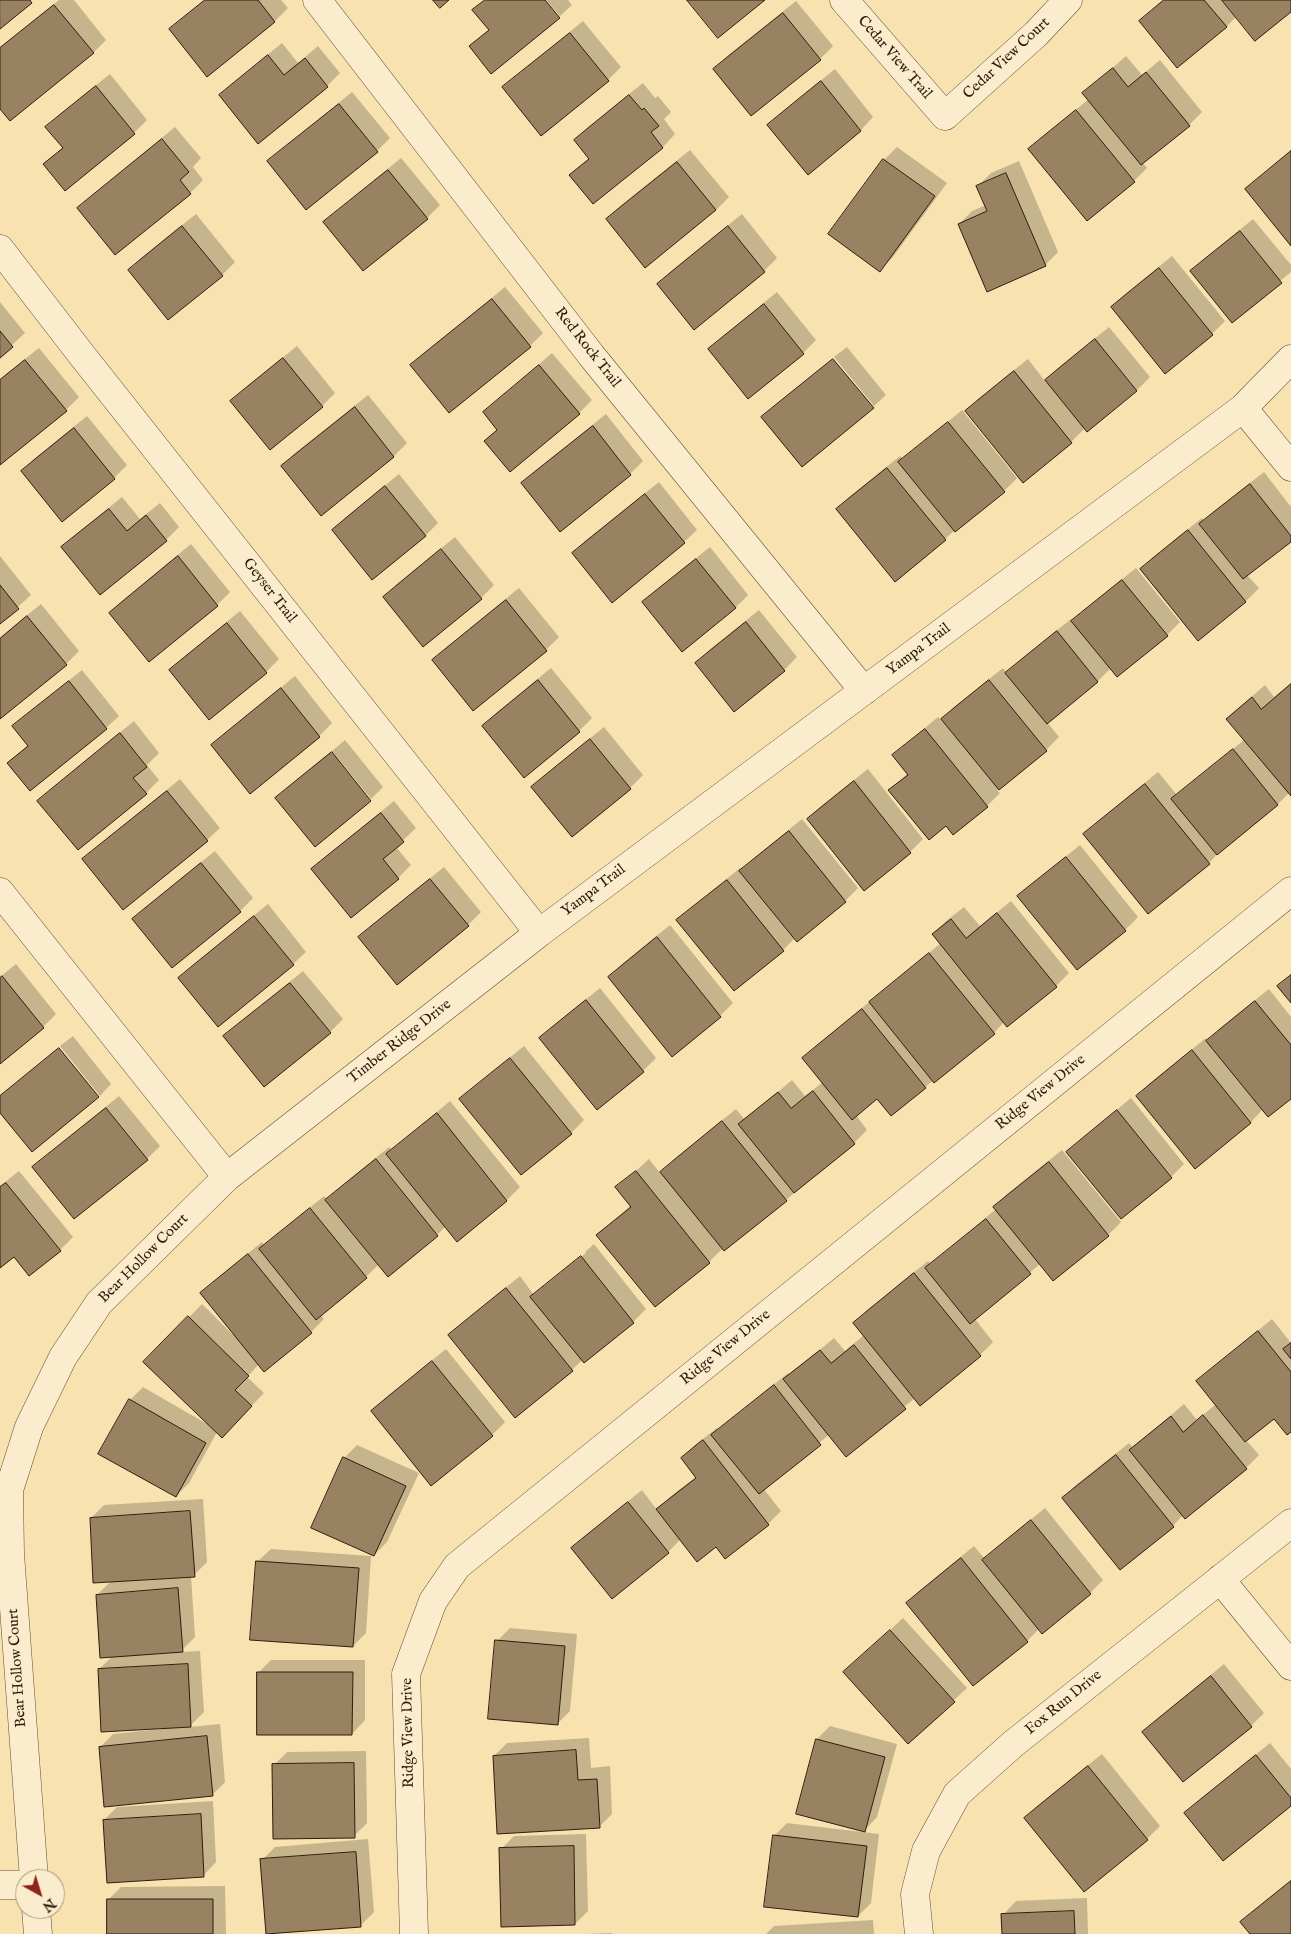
<!DOCTYPE html>
<style>
body{margin:0}
#map{position:relative;width:1291px;height:1934px;overflow:hidden;background:#f7e2b0;font-family:"IM FELL English",serif}
canvas{display:block}
.north{position:absolute;left:15px;top:1869px;width:50px;height:50px;box-sizing:border-box;background:#faeccc;border:1px solid #aa9880;border-radius:50%;rotate:141deg;font-size:14px;font-weight:700;line-height:20px;text-align:center;color:#311b0d}
.north::after{content:'';display:block;margin:auto;width:18px;height:22px;background:#8f2418;clip-path:polygon(50% 0,100% 100%,50% 72%,0 100%)}
</style>
<div id="map">
<canvas width="1291" height="1934"></canvas>
<div class="north">N</div>
</div>
<script>
const ctx = document.querySelector('canvas').getContext('2d');
ctx.lineJoin = 'round';
function paint(path, color) { ctx.fillStyle = color; ctx.fill(path, 'evenodd'); }
function trace(path, color, width, dash) { ctx.strokeStyle = color; ctx.lineWidth = width; ctx.lineCap = dash ? 'butt' : 'round'; ctx.setLineDash(dash || []); ctx.stroke(path); }
function drawText(font, color, halo, rows, align = 'center') {
  ctx.font = font + ' "IM FELL English",serif'; ctx.lineWidth = 4; ctx.setLineDash([]); ctx.textBaseline = 'middle'; ctx.strokeStyle = halo; ctx.fillStyle = color; for (const [text, x, y, turn = 0] of rows) {
    ctx.save(); ctx.translate(x, y); ctx.rotate((+turn || 0) * Math.PI / 180); ctx.textAlign = isNaN(turn) ? turn : align; if (halo) ctx.strokeText(text, 0, 0); ctx.fillText(text, 0, 0); ctx.restore();
  }
}
const shadow = new Path2D(`
 M59,0H74L106,40L93,53L0,107V47Z
 M204,0H281L288,8L275,21L207,75L170,29Z
 M546,0H568L572,5L560,16Z
 M1163,0H1291V10L1237,16L1226,27L1140,21Z
 M796,1L833,46L820,59L714,69L727,56Z
 M583,21L621,67L608,80L504,88L517,75Z
 M282,43L298,63L318,46L340,73L327,86L258,142L220,95L233,83Z
 M1126,56L1142,75L1160,60L1202,112L1189,125L1142,162L1147,168L1134,181L1030,149L1043,136L1089,99L1084,93Z
 M835,69L873,117L861,130L808,173L769,125L782,112Z
 M110,74L147,120L134,133L65,189L45,164L63,147L47,127L60,114Z
 M643,83L655,98L658,96L671,112L664,119L675,134L663,147L593,203L571,175L589,158L575,140L588,127Z
 M352,92L390,138L377,151L269,162L282,149Z
 M175,127L201,158L193,167L203,180L190,193L116,253L79,208L92,195Z
 M897,147L947,183L893,257L880,270L884,160Z
 M690,150L729,197L716,210L646,266L607,219L620,206Z
 M1291,150V244L1246,189Z
 M401,158L440,205L427,218L325,223L338,210Z
 M1019,161L1058,252L1045,265L959,224L972,211L986,205L978,186L991,173Z
 M196,214L235,262L222,275L130,270L142,257Z
 M742,214L777,258L764,271L694,328L658,284L671,271Z
 M1253,219L1291,265V272L1232,321L1192,271L1205,258Z
 M1172,256L1225,321L1212,334L1165,372L1112,307L1125,294Z
 M505,287L543,333L530,346L449,411L412,365L425,352Z
 M777,292L816,340L803,353L748,397L710,349L723,336Z
 M0,302L25,333L0,356Z
 M1109,327L1150,377L1137,390L1087,430L1085,428L1071,442L1023,481L966,411L979,398L1028,359L1045,381L1059,367Z
 M297,346L335,393L322,406L232,401L245,388Z
 M847,347L886,395L874,406L834,357Z
 M39,348L79,397L66,410L0,463V379Z
 M552,353L592,400L579,413L486,441L498,429L484,412Z
 M832,359L872,408L763,417L776,404Z
 M368,395L407,443L394,456L321,514L282,466L295,453Z
 M962,410L1017,478L1004,491L955,530L945,539L837,509L850,496L900,456L903,459Z
 M606,414L643,461L630,474L560,530L523,483L536,470Z
 M87,416L127,465L114,478L22,471L35,458Z
 M1264,472L1291,507V541L1247,575L1259,588L1246,601L1199,639L1142,569L1154,556L1202,518L1204,521L1214,511Z
 M399,474L438,523L425,536L333,530L346,517Z
 M659,482L697,530L684,542L574,553L586,540Z
 M122,497L140,519L160,503L179,527L166,540L63,547L76,534Z
 M455,537L494,585L481,598L384,597L397,584Z
 M191,544L230,592L217,605L110,613L123,600Z
 M710,547L748,595L735,608L644,602L657,589Z
 M0,556L31,595L0,623Z
 M1136,568L1180,622L1167,635L1111,668L1098,681L1047,722L1059,737L1046,750L997,790L1000,793L987,806L946,824L890,790L908,773L894,756L907,743L938,717L941,720L955,706L1003,668L1007,673L1020,660L1071,619L1073,621L1086,608Z
 M519,588L559,637L546,650L474,709L434,660L447,647Z
 M41,604L79,651L66,664L0,718V637Z
 M759,610L797,657L784,670L734,710L696,663L709,650Z
 M240,611L279,659L266,672L210,718L171,670L184,657Z
 M551,668L592,718L579,731L484,726L496,713Z
 M82,670L119,716L106,728L9,763L28,745L14,727L27,714Z
 M295,676L332,723L319,736L250,792L213,745L226,732Z
 M1291,683V794L1290,792L1278,804L1221,850L1209,863L1085,834L1098,821L1158,772L1177,795L1245,739L1228,719L1241,706L1265,685L1274,697Z
 M134,721L159,753L147,765L159,780L146,793L39,801L52,788Z
 M604,727L643,775L630,788L533,787L546,774Z
 M345,740L383,787L371,799L332,751Z
 M330,752L370,801L277,798L290,785Z
 M868,769L923,839L910,852L864,889L808,819L821,806Z
 M180,779L220,828L207,840L84,860L97,847Z
 M394,801L416,828L396,847L411,865L398,878L351,916L313,869L326,856Z
 M802,819L858,888L845,901L797,940L795,938L783,950L734,990L678,920L691,908L740,868L742,870L754,858Z
 M1080,845L1138,917L1125,930L1077,969L1019,897L1032,884Z
 M215,851L253,898L240,911L134,919L147,906Z
 M444,867L481,912L468,925L360,937L373,924Z
 M1011,901L1069,973L1056,986L1004,1022L994,1033L925,1087L877,1098L856,1115L867,1130L854,1143L786,1200L723,1248L709,1262L655,1306L598,1235L631,1205L617,1188L649,1159L660,1173L674,1159L736,1109L745,1120L792,1080L805,1096L823,1082L804,1058L817,1045L941,943L933,934L946,921L964,907L980,926Z
 M268,904L306,952L293,964L180,978L193,965Z
 M670,925L733,1003L720,1016L672,1055L609,977L622,964Z
 M16,964L56,1014L43,1027L0,1062V977Z
 M303,971L343,1019L330,1032L225,1036L238,1024Z
 M600,988L656,1058L643,1071L597,1108L541,1038L554,1025Z
 M1269,989L1291,1017V1097L1263,1109L1251,1122L1195,1167L1137,1096L1150,1083L1206,1038L1208,1040L1220,1028Z
 M73,1036L111,1084L100,1096L60,1046Z
 M524,1046L584,1120L571,1133L461,1100L474,1087Z
 M58,1048L98,1097L0,1111V1096Z
 M119,1096L160,1146L147,1159L74,1218L34,1168L47,1155Z
 M1131,1098L1184,1164L1171,1177L1068,1152L1081,1139Z
 M450,1101L520,1187L507,1200L457,1240L446,1226L437,1235L379,1264L366,1277L321,1315L324,1319L311,1332L264,1370L259,1364L247,1377L264,1393L235,1423L217,1432L189,1483L176,1496L130,1400L143,1387L207,1424L145,1362L202,1304L233,1335L235,1334L202,1293L215,1280L262,1242L264,1245L324,1196L327,1200L340,1187L389,1147L392,1150Z
 M1062,1150L1121,1222L1108,1235L1040,1264L975,1319L993,1342L980,1355L920,1404L915,1398L847,1455L830,1434L763,1488L781,1511L768,1524L716,1546L681,1539L668,1552L613,1597L573,1548L586,1535L642,1490L657,1510L671,1496L697,1476L682,1458L695,1445L717,1428L718,1430L788,1373L789,1375L834,1338L845,1351L864,1335L854,1323L867,1310L928,1261L931,1264L996,1209L994,1207L1007,1194Z
 M19,1171L73,1237L60,1250L14,1255L0,1266V1186Z
 M594,1244L646,1309L633,1322L584,1362L582,1360L572,1370L450,1335L463,1322L520,1276L534,1295L544,1285V1287L586,1253L585,1252Z
 M1272,1319L1291,1343V1430L1274,1417L1246,1440L1259,1455L1246,1468L1183,1515L1173,1526L1063,1498L1076,1485L1129,1443L1133,1448L1184,1404L1197,1420L1216,1404L1198,1382L1211,1369Z
 M446,1349L505,1422L492,1435L372,1411L385,1398Z
 M357,1445L419,1473L387,1542L374,1555L344,1458Z
 M203,1499L207,1562L194,1575L191,1576L195,1637L180,1652L200,1651L204,1712L189,1727L220,1724L225,1782L212,1795L100,1747L113,1734L161,1729L160,1727L99,1669L113,1656L97,1595L111,1581L91,1518L104,1505Z
 M1045,1508L1103,1580L1090,1593L1039,1629L1027,1641L973,1684L907,1603L920,1590L974,1546L985,1559L997,1547Z
 M271,1549L371,1556L366,1633L353,1646L257,1562Z
 M903,1618L967,1688L909,1742L858,1660Z
 M510,1628L577,1634L570,1711L557,1724L497,1641Z
 M271,1660H365V1720L352,1734L258,1673Z
 M1224,1664L1264,1713L1251,1726L1144,1732L1157,1719Z
 M830,1726L897,1744L877,1817L863,1832L879,1834L871,1903L858,1916L774,1836L787,1823L862,1832L817,1739Z
 M589,1738L591,1768L610,1766L612,1814L599,1827L494,1756L507,1743Z
 M1270,1743L1291,1769V1805L1186,1813L1199,1800Z
 M366,1751L367,1823L354,1836L274,1765L287,1752Z
 M1102,1754L1160,1826L1147,1839L1084,1890L1025,1818L1038,1805Z
 M213,1801L216,1862L203,1876L104,1820L117,1807Z
 M586,1834L588,1911L575,1924L501,1849L514,1836Z
 M368,1839L374,1912L361,1925L262,1860L275,1847Z
 M1291,1880V1934H1251L1242,1922L1255,1909Z
 M225,1886L226,1934H108V1900L121,1887Z
 M1087,1898L1088,1934H1003V1915L1016,1901Z
 M873,1920L874,1934H766L774,1926Z
 M612,1933V1934H587Z`);
const building = new Path2D(`
 M0,0H30L32,3L0,29Z
 M205,0H258L275,22L207,77L169,29Z
 M433,0H449L440,8Z
 M485,0H545L560,18L491,74L469,46L489,30L472,10Z
 M687,0H765L718,38Z
 M1164,0H1204L1227,27L1177,68L1139,21Z
 M1222,0H1291V12L1255,41Z
 M54,5L94,53L10,121L0,109V48Z
 M783,13L821,60L751,116L713,69Z
 M570,33L609,81L541,136L502,87Z
 M268,55L284,75L305,58L328,87L258,144L219,95Z
 M1113,68L1128,87L1146,72L1190,126L1141,165L1082,93Z
 M821,81L861,131L808,175L767,125Z
 M96,86L135,134L65,191L43,164L63,148L45,127Z
 M629,95L642,110L644,108L659,126L651,132L663,148L593,204L569,175L589,159L574,140Z
 M339,104L378,152L306,210L267,161Z
 M1076,110L1135,182L1087,221L1028,149Z
 M162,139L189,172L180,180L191,194L115,255L77,208Z
 M1291,151V246L1245,189Z
 M883,159L935,196L880,272L828,234Z
 M677,162L716,210L645,268L606,219Z
 M388,170L428,219L363,271L323,222Z
 M1006,173L1046,266L987,292L958,224L987,211L976,186Z
 M182,226L223,276L168,320L128,270Z
 M728,226L765,272L694,330L657,284Z
 M1240,231L1282,283L1232,323L1190,271Z
 M1159,268L1213,335L1165,374L1111,307Z
 M492,299L531,347L449,413L410,365Z
 M764,304L804,354L748,399L708,349Z
 M0,331L13,347L0,358Z
 M1095,339L1137,391L1087,432L1045,380Z
 M283,358L323,407L270,450L230,401Z
 M833,359L874,408L802,467L761,417Z
 M25,360L67,411L0,465V380Z
 M539,365L580,414L510,472L484,441L497,430L483,412Z
 M1014,371L1072,443L1023,483L965,411Z
 M355,407L394,457L321,516L281,466Z
 M948,422L1005,492L955,532L898,462Z
 M593,426L631,475L560,532L521,483Z
 M74,428L115,479L62,522L21,471Z
 M887,468L946,540L895,582L836,509Z
 M1250,484L1291,536V542L1243,579L1199,524Z
 M385,486L426,536L372,580L332,530Z
 M645,494L685,543L612,603L572,553Z
 M109,509L127,531L146,515L167,541L100,595L61,547Z
 M1188,530L1246,602L1198,641L1140,569Z
 M441,549L482,599L423,647L383,597Z
 M178,556L218,606L149,662L109,613Z
 M696,559L736,608L682,652L642,602Z
 M1122,580L1168,636L1117,677L1071,621Z
 M0,585L19,609L0,624Z
 M506,600L547,651L473,711L432,660Z
 M27,616L67,665L0,719V639Z
 M746,622L785,671L734,712L695,663Z
 M227,623L267,673L209,720L169,670Z
 M1057,631L1098,682L1047,724L1005,673Z
 M538,680L580,732L524,778L482,726Z
 M989,680L1047,751L999,790L941,719Z
 M69,681L107,729L30,791L7,763L28,746L12,726Z
 M1291,684V796L1226,719L1252,697L1261,709Z
 M281,688L320,737L250,794L211,745Z
 M925,729L988,807L953,835L946,826L929,840L888,790L908,775L892,755Z
 M120,733L147,767L133,778L147,794L78,850L37,801Z
 M590,739L631,789L572,837L531,787Z
 M1233,749L1278,805L1217,855L1171,799Z
 M332,752L371,801L315,847L275,798Z
 M854,781L911,853L864,891L807,819Z
 M1145,784L1210,864L1148,914L1083,834Z
 M167,791L208,841L123,910L82,859Z
 M381,813L404,842L383,859L399,879L351,918L311,869Z
 M789,831L846,902L797,942L739,871Z
 M1066,857L1126,931L1077,970L1017,896Z
 M201,863L241,912L172,968L132,919Z
 M430,879L469,926L397,985L358,937Z
 M727,880L784,951L734,991L676,920Z
 M997,913L1057,987L1007,1027L932,934L951,919L966,938Z
 M254,916L294,965L218,1027L178,978Z
 M657,937L721,1017L672,1057L608,977Z
 M929,953L995,1034L934,1083L869,1002Z
 M1291,975V1003L1277,986Z
 M2,976L44,1028L0,1064V978Z
 M290,983L331,1033L264,1087L223,1036Z
 M586,1000L644,1072L597,1110L539,1038Z
 M1255,1001L1291,1045V1099L1268,1117L1206,1041Z
 M862,1009L926,1088L891,1116L877,1099L852,1120L802,1058Z
 M59,1048L99,1097L32,1152L0,1113V1096Z
 M1192,1050L1251,1123L1195,1169L1136,1096Z
 M510,1058L572,1134L521,1175L459,1099Z
 M813,1091L855,1144L794,1193L738,1124L778,1092L791,1108Z
 M106,1108L148,1160L74,1219L32,1167Z
 M1117,1110L1172,1178L1121,1219L1066,1152Z
 M437,1113L507,1201L457,1242L386,1154Z
 M722,1121L787,1201L724,1251L660,1172Z
 M376,1159L438,1236L388,1277L325,1200Z
 M1049,1162L1109,1236L1053,1281L993,1207Z
 M636,1171L710,1263L655,1307L596,1235L631,1207L615,1187Z
 M6,1183L61,1251L29,1276L14,1257L0,1268V1187Z
 M310,1208L367,1278L316,1320L259,1249Z
 M986,1219L1031,1274L970,1324L925,1268Z
 M248,1254L312,1333L264,1372L200,1293Z
 M581,1256L634,1323L584,1363L530,1297Z
 M914,1273L981,1356L920,1406L853,1323Z
 M506,1288L573,1371L515,1418L448,1335Z
 M188,1316L249,1376L235,1390L252,1406L222,1438L143,1362Z
 M1258,1331L1291,1372V1432L1287,1435L1274,1419L1245,1442L1196,1381Z
 M1291,1343V1359L1283,1349Z
 M854,1345L906,1409L846,1457L783,1379L820,1350L831,1363Z
 M432,1361L493,1436L431,1486L371,1411Z
 M774,1385L821,1445L759,1494L711,1435Z
 M129,1399L206,1443L176,1497L98,1454Z
 M1203,1415L1247,1469L1185,1519L1129,1450L1171,1416L1183,1432Z
 M703,1440L769,1525L725,1559L716,1547L697,1562L656,1509L696,1478L681,1458Z
 M1116,1455L1174,1527L1120,1570L1062,1498Z
 M343,1457L406,1486L374,1556L311,1528Z
 M628,1502L669,1553L612,1599L571,1548Z
 M190,1511L195,1577L93,1583L90,1518Z
 M1031,1520L1091,1594L1042,1634L982,1560Z
 M961,1558L1028,1642L973,1686L906,1603Z
 M256,1561L359,1568L353,1647L250,1640Z
 M178,1588L183,1652L100,1658L96,1595Z
 M890,1630L955,1702L908,1744L843,1672Z
 M495,1640L565,1646L558,1725L488,1719Z
 M188,1664L191,1727L101,1732L98,1669Z
 M257,1672H353L352,1735H257Z
 M1211,1676L1252,1727L1183,1782L1142,1732Z
 M207,1736L213,1796L104,1807L99,1747Z
 M816,1739L885,1757L865,1832L796,1814Z
 M576,1750L578,1780L597,1779L600,1828L497,1834L493,1756Z
 M1256,1755L1291,1798V1806L1223,1861L1184,1813Z
 M354,1763L355,1838L273,1839L272,1764Z
 M1088,1766L1148,1840L1084,1892L1024,1818Z
 M201,1814L204,1877L107,1883L103,1820Z
 M773,1835L867,1846L858,1917L764,1907Z
 M574,1846L575,1925L501,1927L499,1848Z
 M356,1852L361,1927L266,1934L260,1859Z
 M1291,1881V1934H1250L1240,1922Z
 M107,1899H213V1934H107Z
 M1074,1911L1075,1934H1002L1001,1914Z`);
const minor = new Path2D(`
 M317,0L591,355L864,691
 M844,0L945,116L1036,34L1068,0
 M0,249L81,354L539,933
 M1243,408L1291,467
 M0,892L227,1177
 M1220,1579L1291,1666
 M34,1879L10,1554L9,1490L29,1427L63,1357L99,1303L227,1177L539,933L1243,408L1291,359
 M0,1885H25
 M36,1909L38,1934
 M414,1934L406,1674L433,1601L457,1566L1291,891
 M919,1934L915,1894L926,1851L957,1794L1013,1744L1291,1523`);
const streetNames = [
 ["Cedar View Trail",894,58,49],
 ["Cedar View Court",1007,59,-43],
 ["Red Rock Trail",587,348,52],
 ["Geyser Trail",269,591,52],
 ["Yampa Trail",919,650,-37],
 ["Yampa Trail",594,891,-37],
 ["Timber Ridge Drive",400,1042,-38],
 ["Ridge View Drive",1041,1093,-39],
 ["Bear Hollow Court",144,1259,-45],
 ["Ridge View Drive",726,1348,-39],
 ["Bear Hollow Court",18,1668,-94],
 ["Fox Run Drive",1064,1703,-39],
 ["Ridge View Drive",409,1733,-91]
];
paint(shadow, '#0003');
paint(building, '#988262');
trace(building, '#311b0d', 1);
trace(minor, '#624d36', 29);
trace(minor, '#faeccc', 28);
drawText('15px', '#311b0d', '#faeccc', streetNames);
</script>
